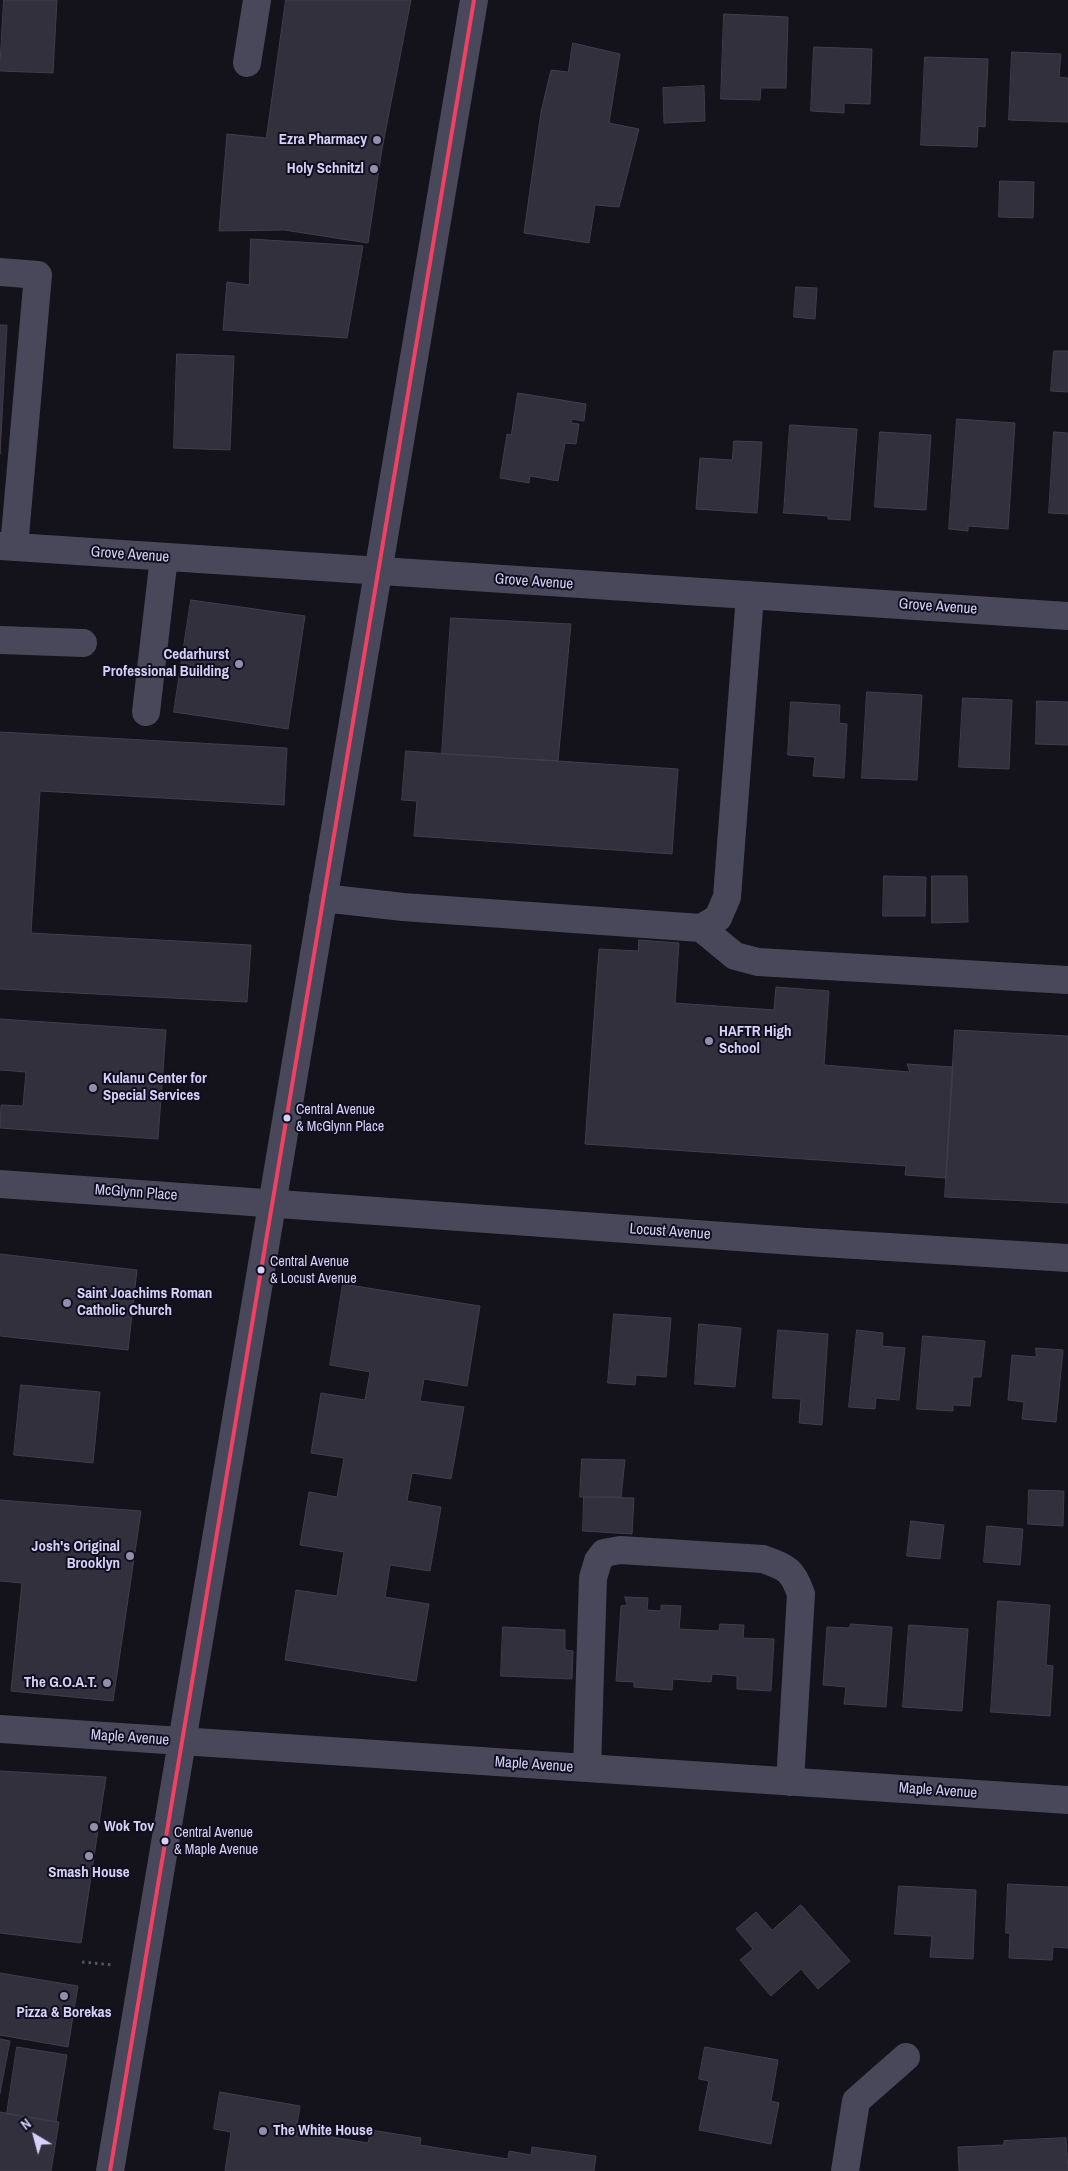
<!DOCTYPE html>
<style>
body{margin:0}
#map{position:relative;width:1068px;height:2171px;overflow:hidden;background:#14121a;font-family:"Archivo Narrow",sans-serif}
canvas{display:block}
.north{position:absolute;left:10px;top:2111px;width:50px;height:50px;-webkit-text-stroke:4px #110f1e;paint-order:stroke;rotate:323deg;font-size:14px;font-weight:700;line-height:20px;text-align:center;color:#d6d1f9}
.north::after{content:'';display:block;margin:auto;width:18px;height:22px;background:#d6d1f9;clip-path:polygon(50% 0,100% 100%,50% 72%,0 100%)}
</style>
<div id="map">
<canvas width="1068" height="2171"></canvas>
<div class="north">N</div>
</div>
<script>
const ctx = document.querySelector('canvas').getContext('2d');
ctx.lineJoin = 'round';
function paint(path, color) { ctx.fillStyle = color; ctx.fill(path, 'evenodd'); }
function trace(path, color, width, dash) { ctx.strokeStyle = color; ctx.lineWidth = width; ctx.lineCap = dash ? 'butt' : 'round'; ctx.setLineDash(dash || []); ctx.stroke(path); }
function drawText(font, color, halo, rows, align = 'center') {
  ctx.font = font + ' "Archivo Narrow",sans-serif'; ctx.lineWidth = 4; ctx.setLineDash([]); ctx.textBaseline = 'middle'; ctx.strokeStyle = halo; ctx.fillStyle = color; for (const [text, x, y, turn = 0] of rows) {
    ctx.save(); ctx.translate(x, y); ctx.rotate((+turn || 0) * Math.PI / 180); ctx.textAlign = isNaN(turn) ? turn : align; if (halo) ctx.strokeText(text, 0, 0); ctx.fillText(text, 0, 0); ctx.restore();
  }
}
const building = new Path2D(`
 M4,0H57L53,73L0,71Z
 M286,0H411L382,149L368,243L284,230L219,231L227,134L266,138Z
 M724,14L788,17L786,88H761L760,100L721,99Z
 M573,43L620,54L609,123L639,129L619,207L595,205L589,243L524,233L541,112L551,70L568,72Z
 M814,47L872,49L870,104L844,103V113L811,111Z
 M1012,52L1061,54L1059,77L1068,78V122L1009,120Z
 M925,57L988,59L985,127L978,126L977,147L921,145Z
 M704,86L705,121L664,123L663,88Z
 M1000,181L1034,182L1033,218L999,217Z
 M251,239L363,246L347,338L223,330L227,282L249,285Z
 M796,287L817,288L815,319L794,317Z
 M0,325H7L0,454Z
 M1054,351H1068V392L1051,391Z
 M177,354L234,356L230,450L174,448Z
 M518,393L586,404L584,421L572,419L571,423L579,424L576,444L565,443L558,481L530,476L529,483L500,478L507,434L511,435Z
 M957,419L1015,423L1008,529L968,526V531L949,529Z
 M790,425L857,429L850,520L828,519V516L784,513Z
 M880,432L931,435L926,510L875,507Z
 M1054,432L1068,433V514L1049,513Z
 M734,441L762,442L757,513L696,509L700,458L732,460Z
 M191,600L305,616L288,729L174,712Z
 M451,618L571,624L558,761L442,754Z
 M867,692L922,695L917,780L862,778Z
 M963,698L1012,700L1009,769L959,767Z
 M1037,701L1068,702V745L1036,744Z
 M791,702L840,705L839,723L847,724L844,778L813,776L815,757L788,755Z
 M0,732L287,748L284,805L40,791L31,933L251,945L247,1002L0,989Z
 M406,751L678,769L672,854L414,836L417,801L402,800Z
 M884,876L926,877L925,916H883Z
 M932,876H967L968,922L932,923Z
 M639,940L679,943L675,1003L774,1010L776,987L829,991L824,1065L910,1072L907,1064L953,1067L946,1178L905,1175L906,1166L585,1144L599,949L638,951Z
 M0,1019L166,1030L158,1139L0,1128L1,1105L23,1106L26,1072L0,1070Z
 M955,1030L1068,1036V1203L945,1197Z
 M0,1254L137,1270L128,1350L0,1336Z
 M343,1284L480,1306L467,1386L424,1379L420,1401L464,1407L451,1479L412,1473L407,1501L441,1507L430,1571L390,1565L385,1597L429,1604L416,1681L285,1660L296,1590L337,1596L344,1552L300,1545L309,1492L337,1497L344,1458L311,1453L321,1393L365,1400L370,1372L330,1365Z
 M614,1314L671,1318L666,1377L636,1375L635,1385L608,1383Z
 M699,1324L741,1328L735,1387L695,1384Z
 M778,1330L828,1334L822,1425L799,1423L801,1399L773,1398Z
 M857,1330L883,1333L882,1346L905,1348L899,1400L876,1398L875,1409L849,1407Z
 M923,1336L985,1341L981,1377H973L970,1406L953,1405V1411L917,1409Z
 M1036,1348L1063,1350L1056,1422L1022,1419L1024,1402L1008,1400L1012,1355L1036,1357Z
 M21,1385L100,1392L93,1463L14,1455Z
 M582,1459L625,1460L621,1497H580Z
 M1029,1490L1064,1491L1063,1526L1028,1524Z
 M584,1497L634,1498L632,1534L583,1531Z
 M0,1500L141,1511L113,1701L11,1691L22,1583L0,1581Z
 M911,1521L944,1525L940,1559L907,1556Z
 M987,1526L1023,1529L1020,1565L984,1562Z
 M625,1597L648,1598L647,1610L661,1611V1605L681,1606L679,1629L719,1631L720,1624L744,1625L743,1638L774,1639L771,1691L737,1689V1676L712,1674L711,1682L673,1679L672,1690L634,1687V1682L616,1681L621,1606L627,1605Z
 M998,1601L1050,1605L1046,1665L1053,1666L1050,1716L991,1712Z
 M851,1624L892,1627L886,1707L844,1704L846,1687L823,1685L827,1627L849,1628Z
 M909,1625L968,1629L962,1711L903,1707Z
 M503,1627L565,1630V1650L573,1651L572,1679L501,1676Z
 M0,1771L106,1777L81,1943L0,1933Z
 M1008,1884L1068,1887V1948L1053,1947L1052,1960L1009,1958L1010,1933H1006Z
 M899,1886L976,1890L973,1959L930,1957L932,1936L895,1934Z
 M801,1905L850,1961L818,1989L801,1969L771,1996L740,1960L753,1949L736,1929L756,1912L772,1930Z
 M0,1973L78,1986L68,2047L0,2035Z
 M0,2039L10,2041L0,2093Z
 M17,2047L67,2055L56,2122L7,2114Z
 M705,2047L778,2060L771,2101L779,2103L771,2144L699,2130L709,2081L699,2079Z
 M220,2092L300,2106L296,2131L368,2143L371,2130L421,2138L420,2145L508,2159L509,2151L531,2155L532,2147L596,2156L594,2171H225L231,2132L214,2129Z
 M0,2112L59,2122L51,2171H0Z
 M1066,2138L1068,2171H959L958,2147L1004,2145V2141Z`);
const path = new Path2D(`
 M82,1962L113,1965`);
const minor = new Path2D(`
 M247,63L257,0
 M0,272L38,275L14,547
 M0,546L1068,616
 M0,640L83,643
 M146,712L164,557
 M323,898L403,907L701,928L718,918L727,897L750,595
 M701,928L735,956L758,962L1068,980
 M0,1184L807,1242L1068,1258
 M0,1729L1068,1800
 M587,1768L593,1578L598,1561L604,1553L620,1550L763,1559C787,1568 792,1569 801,1594L790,1782
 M110,2171L474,0
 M845,2171L856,2101L906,2057`);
const bus1 = new Path2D(`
 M110,2171L474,0`);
const markers = [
 [377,140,5,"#928eab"],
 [374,169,5,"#928eab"],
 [239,664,5,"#928eab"],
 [709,1041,5,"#928eab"],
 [93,1088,5,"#928eab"],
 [287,1118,4.5,"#d6d1f9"],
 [261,1270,4.5,"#d6d1f9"],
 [67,1303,5,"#928eab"],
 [130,1556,5,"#928eab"],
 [107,1683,5,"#928eab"],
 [94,1827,5,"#928eab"],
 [165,1841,4.5,"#d6d1f9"],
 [89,1856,5,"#928eab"],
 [64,1996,5,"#928eab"],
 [263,2131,5,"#928eab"]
];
const busNames = [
 ["Central Avenue",296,1110],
 ["& McGlynn Place",296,1127],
 ["Central Avenue",270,1262],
 ["& Locust Avenue",270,1279],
 ["Central Avenue",174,1833],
 ["& Maple Avenue",174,1850]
];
const poiNames = [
 ["Ezra Pharmacy",367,140],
 ["Holy Schnitzl",364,169],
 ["Cedarhurst",229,655],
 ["Professional Building",229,672],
 ["HAFTR High",719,1032,"left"],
 ["School",719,1049,"left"],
 ["Kulanu Center for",103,1079,"left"],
 ["Special Services",103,1096,"left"],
 ["Saint Joachims Roman",77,1294,"left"],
 ["Catholic Church",77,1311,"left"],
 ["Josh's Original",120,1547],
 ["Brooklyn",120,1564],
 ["The G.O.A.T.",97,1683],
 ["Wok Tov",104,1827,"left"],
 ["Smash House",89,1873,"center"],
 ["Pizza & Borekas",64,2013,"center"],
 ["The White House",273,2131,"left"]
];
const streetNames = [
 ["Grove Avenue",130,555,4],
 ["Grove Avenue",534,582,4],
 ["Grove Avenue",938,607,4],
 ["McGlynn Place",136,1193,4],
 ["Locust Avenue",670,1232,4],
 ["Maple Avenue",130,1738,4],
 ["Maple Avenue",534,1765,4],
 ["Maple Avenue",938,1791,4]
];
paint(building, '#32303d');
trace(building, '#413d4d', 1);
trace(path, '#4c5862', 3, [2.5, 4]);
trace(minor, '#49485a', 28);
trace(bus1, '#f24062', 4);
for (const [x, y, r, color] of markers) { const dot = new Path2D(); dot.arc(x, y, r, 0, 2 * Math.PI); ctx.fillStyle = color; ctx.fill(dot); trace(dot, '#110f1e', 2); }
drawText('14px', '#d6d1f9', '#110f1e', busNames, 'left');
drawText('bold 15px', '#d6d1f9', '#110f1e', poiNames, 'right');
drawText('15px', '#d6d1f9', '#110f1e', streetNames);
</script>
